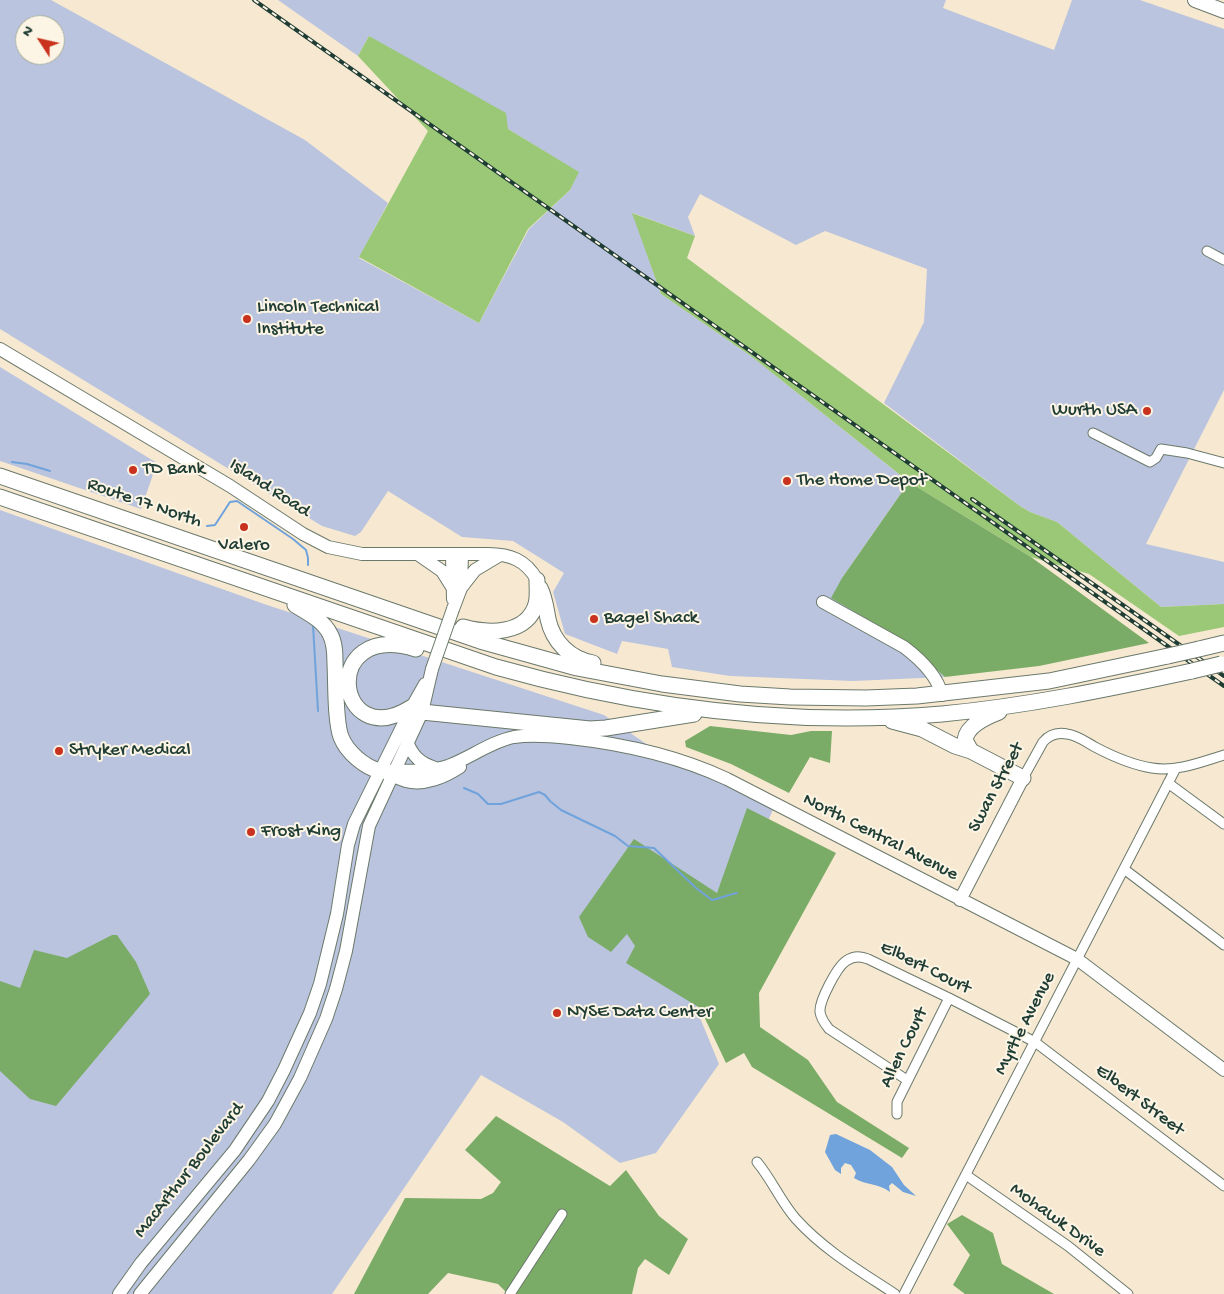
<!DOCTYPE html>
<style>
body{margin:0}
#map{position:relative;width:1224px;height:1294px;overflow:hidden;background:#f7e9d1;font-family:"Gochi Hand",sans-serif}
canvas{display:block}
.north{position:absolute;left:15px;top:15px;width:50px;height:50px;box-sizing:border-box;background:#fcf5e5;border:1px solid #a4ab9e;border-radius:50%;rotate:305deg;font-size:14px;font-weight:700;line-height:20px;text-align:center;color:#1f3d34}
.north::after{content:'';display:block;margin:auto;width:18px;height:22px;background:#c8321e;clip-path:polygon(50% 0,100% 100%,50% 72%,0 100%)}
</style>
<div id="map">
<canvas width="1224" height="1294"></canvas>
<div class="north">N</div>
</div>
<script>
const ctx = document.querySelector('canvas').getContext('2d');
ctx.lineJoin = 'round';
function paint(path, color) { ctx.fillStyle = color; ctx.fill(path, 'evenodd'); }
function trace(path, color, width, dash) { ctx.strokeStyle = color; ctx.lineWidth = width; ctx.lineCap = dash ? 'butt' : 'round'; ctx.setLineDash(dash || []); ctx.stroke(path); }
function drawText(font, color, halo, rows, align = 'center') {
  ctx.font = font + ' "Gochi Hand",sans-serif'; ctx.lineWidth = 4; ctx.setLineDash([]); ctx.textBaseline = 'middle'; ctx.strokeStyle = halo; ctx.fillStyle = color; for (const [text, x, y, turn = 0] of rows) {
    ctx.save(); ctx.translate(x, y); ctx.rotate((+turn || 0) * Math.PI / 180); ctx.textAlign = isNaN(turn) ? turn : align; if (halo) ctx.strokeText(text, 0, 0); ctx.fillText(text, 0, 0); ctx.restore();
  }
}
const industrial = new Path2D(`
 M0,0H51L305,140L388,203L359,258L479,323L529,229L570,190L578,172L508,129L369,36L358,56L278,0H946L943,8L1054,50L1072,0H1140L1224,29V390L1146,544L1224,562V604L1161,607L1057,522L1030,512L1020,506L884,403L924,322L927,269L825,231L796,245L700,194L688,217L695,236L633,213L661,294L751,356L909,482L842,578L898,637L945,677L853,681L730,676L672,667L668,649L622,641L617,654L565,634L553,592L564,573L513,541L462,537L388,491L361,532L355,536L322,526L0,329ZM25,25H55V55H25Z
 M0,367L157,463L141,509L0,461Z
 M0,510L267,605L604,715L661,754L775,805L765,828L744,896L696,1008L719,1064L656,1153L620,1163L563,1122L481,1075L332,1294H0Z`);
const green = new Path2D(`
 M369,36L506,113L508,129L579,172L570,190L528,229L479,323L359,257L428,131L358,56Z
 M632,213L695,236L687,258L1020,506L1030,512L1057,522L1161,607L1224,604V627L1179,636L1089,574L1031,557L909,482L751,356L661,294Z`);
const forest = new Path2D(`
 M909,482L1031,557L1149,643L1039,666L945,677L898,637L831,598L842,578Z
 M710,726L791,735L811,731H832L830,763L810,757L789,793L731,764L686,747L685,741Z
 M747,808L836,853L759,993L760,1027L808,1060L837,1102L909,1148L902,1158L752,1067L744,1053L726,1063L700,1008L626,963L635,946L627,934L611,952L588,937L579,917L634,839L717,893Z
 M112,935H117L136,962L150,994L56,1106L30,1099L0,1071V981L20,988L34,950L67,958Z
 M496,1116L610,1186L626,1170L659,1216L688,1239L669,1275L645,1259L638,1268L632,1294H508L498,1284L448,1273L428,1294H354L405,1198L481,1199L493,1193L501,1182L465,1150Z
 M962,1215L993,1233L1002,1264L1054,1294H965L953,1285L970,1255L947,1224Z`);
const water = new Path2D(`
 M836,1134L870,1150L892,1167L904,1185L916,1196L903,1192L892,1183L889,1186L890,1192C878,1183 865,1185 854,1178L856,1173L851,1165L845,1163L841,1168V1174L835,1170L825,1152L830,1135Z`);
const stream = new Path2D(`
 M12,462L27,464L50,471
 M207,526L215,525L230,502L237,501L293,539L306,550L308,558V565
 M313,625L318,711
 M464,788L478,794L488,804H501L539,792L545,795L550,801L561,810L615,836L628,846L654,848L696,888L712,900C721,898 728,895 737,893`);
const street = new Path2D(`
 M1207,251L1224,260
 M1093,433L1150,462L1156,458L1161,449L1187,453L1224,463
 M1023,778L1043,742C1049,735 1057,732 1067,734C1077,735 1086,742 1095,747C1112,756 1133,765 1152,768C1177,772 1201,762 1224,755
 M1168,783L1224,824
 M1124,869L1224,945
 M907,1080L829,1029C825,1024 821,1019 820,1012C819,1001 837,967 846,961C853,956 861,956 868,959L949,998L1035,1042L1224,1186
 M897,1114V1102L949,998
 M757,1162C772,1180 781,1202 796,1219C824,1250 860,1271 895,1294
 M966,1175L1068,1246L1128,1294
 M510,1294L562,1214
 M904,1294L1176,768`);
const secondary = new Path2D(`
 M0,349L230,486L303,534L328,547L362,554H488C510,554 526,560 537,580
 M419,555L442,571L452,587
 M452,555L453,599
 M461,588L475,570L500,555
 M823,602L904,647C920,659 937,675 942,695
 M453,609L461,588L462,554
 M408,744C414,758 421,763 435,768
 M380,771C402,770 427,773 448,766C470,758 490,742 514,737C532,734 552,736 570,738C624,744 678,756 727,779L1077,959L1224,1070
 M387,774C393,776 400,779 406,781C424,786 445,777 460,767
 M960,900L1023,778
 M119,1294L141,1263L235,1150L268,1101L284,1070L310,1013L320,984L337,914L348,845L354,824L412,707L425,684
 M140,1294L249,1160L275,1124L300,1078L326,1019L336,989L346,951L369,826L422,712L432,669`);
const primary = new Path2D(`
 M1195,0L1224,11`);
const highway = new Path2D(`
 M0,476L480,641L577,668L662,684L740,694L790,697L866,698L917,696L1049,681L1168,656
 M0,497L496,667C641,708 792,727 942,714C1027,706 1109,689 1192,671
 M540,588C545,598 546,608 548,619C553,642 570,659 593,663
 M295,605C308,613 323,620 330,634C335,643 335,654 335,664C336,682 335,721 341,737C347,752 364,767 380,771
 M463,627C488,634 527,635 536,604C538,597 537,588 537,580
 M1199,649L1224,643
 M412,707C335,756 318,619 416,649
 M422,712L590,729L606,728L694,714
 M892,721L922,729L955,746L971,751L1023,778
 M971,751L965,740C967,725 986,717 999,712`);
const rail = new Path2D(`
 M254,0L1224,686
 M972,499L1224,676`);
const secondaryBridge = new Path2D(`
 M432,669L453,609`);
const highwayBridge = new Path2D(`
 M1168,656L1199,649
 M1192,671L1221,664`);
const markers = [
 [247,319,5,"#c8321e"],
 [1147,411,5,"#c8321e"],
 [133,470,5,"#c8321e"],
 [787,481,5,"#c8321e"],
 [244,527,5,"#c8321e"],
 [594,619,5,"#c8321e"],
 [59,751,5,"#c8321e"],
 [251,832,5,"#c8321e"],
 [557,1013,5,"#c8321e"]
];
const poiNames = [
 ["Lincoln Technical",257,308],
 ["Institute",257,330],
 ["Wurth USA",1137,411,"right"],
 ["TD Bank",143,470],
 ["The Home Depot",797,481],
 ["Valero",244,546,"center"],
 ["Bagel Shack",604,619],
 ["Stryker Medical",69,751],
 ["Frost King",261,832],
 ["NYSE Data Center",567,1013]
];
const streetNames = [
 ["Island Road",269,489,33],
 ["Route 17 North",144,504,19],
 ["Swan Street",997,788,-62],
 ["North Central Avenue",880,838,27],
 ["Elbert Court",925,969,26],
 ["Myrtle Avenue",1026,1024,-63],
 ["Allen Court",905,1048,-64],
 ["Elbert Street",1139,1101,37],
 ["MacArthur Boulevard",190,1171,-52],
 ["Mohawk Drive",1057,1221,36]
];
paint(industrial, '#bac4de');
paint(green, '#9ac876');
paint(forest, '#7bac67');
paint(water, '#70a3dc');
trace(stream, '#70a3dc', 2);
trace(street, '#6b796b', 11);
trace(secondary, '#6b796b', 14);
trace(primary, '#6b796b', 16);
trace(highway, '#6b796b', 17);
trace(street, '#fff', 9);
trace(secondary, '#fff', 12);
trace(primary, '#fff', 14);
trace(highway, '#fff', 15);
trace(rail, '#1f3d34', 4);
trace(rail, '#fcf5e5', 2, [5.5]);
trace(secondaryBridge, '#6b796b', 14, []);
trace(highwayBridge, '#6b796b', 17, []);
trace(secondaryBridge, '#fff', 12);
trace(highwayBridge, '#fff', 15);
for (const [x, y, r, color] of markers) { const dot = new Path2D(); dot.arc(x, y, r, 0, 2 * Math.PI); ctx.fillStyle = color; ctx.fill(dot); trace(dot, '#fcf5e5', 2); }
drawText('19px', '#1f3d34', '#fcf5e5', poiNames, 'left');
drawText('19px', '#1f3d34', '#fcf5e5', streetNames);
</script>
